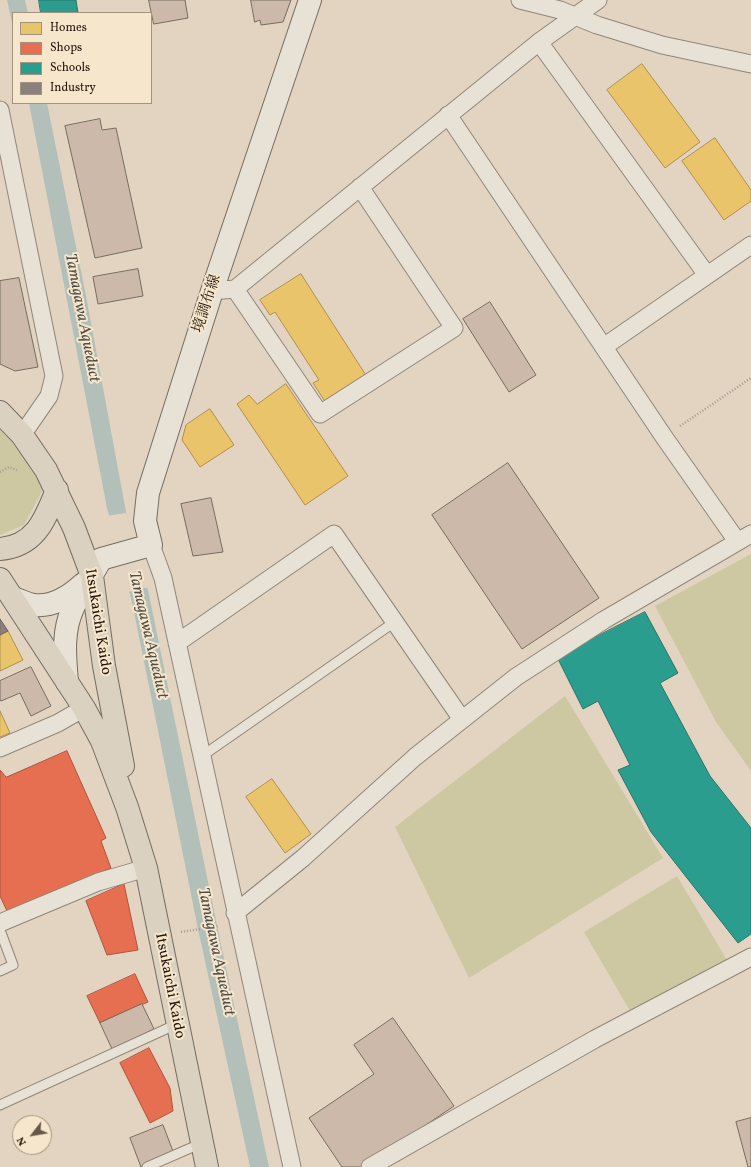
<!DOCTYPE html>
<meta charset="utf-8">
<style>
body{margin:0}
#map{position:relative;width:751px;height:1167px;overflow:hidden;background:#e2d4c0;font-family:Vollkorn,serif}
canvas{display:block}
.legend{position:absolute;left:12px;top:12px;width:140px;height:92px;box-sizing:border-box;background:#f6e6cc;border:1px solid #a2927f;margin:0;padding:5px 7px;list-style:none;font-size:12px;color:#24140c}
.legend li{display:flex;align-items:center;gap:8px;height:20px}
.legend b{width:20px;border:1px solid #a2927f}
.north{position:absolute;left:12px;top:1115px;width:40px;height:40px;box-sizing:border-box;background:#f6e6cc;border:1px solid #a2927f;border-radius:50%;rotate:239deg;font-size:11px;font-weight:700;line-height:16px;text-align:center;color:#24140c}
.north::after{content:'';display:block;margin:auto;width:14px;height:18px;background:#66574b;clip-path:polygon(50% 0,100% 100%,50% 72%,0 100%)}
</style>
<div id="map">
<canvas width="751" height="1167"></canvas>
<ul class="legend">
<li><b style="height:11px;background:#e9c46a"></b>Homes</li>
<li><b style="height:11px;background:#e76f51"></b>Shops</li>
<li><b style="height:11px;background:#2a9d8f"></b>Schools</li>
<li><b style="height:11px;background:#8a817c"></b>Industry</li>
</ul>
<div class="north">N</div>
</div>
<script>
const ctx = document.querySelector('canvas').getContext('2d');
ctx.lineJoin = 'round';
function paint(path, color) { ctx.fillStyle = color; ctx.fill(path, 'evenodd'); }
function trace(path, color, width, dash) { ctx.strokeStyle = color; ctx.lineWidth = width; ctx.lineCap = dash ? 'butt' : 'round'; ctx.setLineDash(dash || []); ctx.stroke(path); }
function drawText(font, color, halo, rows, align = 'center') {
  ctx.font = font + ' Vollkorn,"Noto Serif JP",serif'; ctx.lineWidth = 4; ctx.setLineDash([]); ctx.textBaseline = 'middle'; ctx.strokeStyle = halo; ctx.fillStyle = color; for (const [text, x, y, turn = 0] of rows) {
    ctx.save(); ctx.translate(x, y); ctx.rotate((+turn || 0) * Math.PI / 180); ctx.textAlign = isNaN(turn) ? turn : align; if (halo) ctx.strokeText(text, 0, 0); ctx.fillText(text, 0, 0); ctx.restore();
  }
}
const green = new Path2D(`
 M0,425L48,480L24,525L0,535Z
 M751,554V771L716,722L655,606Z
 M565,696L663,858L469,978L395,827Z
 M677,876L727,960L633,1016L584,932Z`);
const water = new Path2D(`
 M7,0H25L28,13H13V28Z
 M29,103H47L86,296L126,512L148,590L220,940L269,1167H250L198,929L132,602L107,508Z`);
const pier = new Path2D(`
 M126,513L149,587L128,592L107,516Z`);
const homes = new Path2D(`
 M642,64L700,142L665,168L607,90Z
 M715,138L751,190V201L724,220L682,161Z
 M301,274L369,380L328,406L313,383L319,380L275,312L270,315L260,300Z
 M286,384L348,476L305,505L237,404L249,395L257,404Z
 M210,409L234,445L200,467L182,440L186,425Z
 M8,631L23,660L0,671V635Z
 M0,711L10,733L0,737Z
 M272,779L311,834L285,853L246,797Z`);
const shops = new Path2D(`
 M67,751L106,838L101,841L111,868L7,911L0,896V770L6,777Z
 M124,884L138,950L107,955L86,901Z
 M135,974L148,1002L100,1023L87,996Z
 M149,1048L170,1088L173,1111L150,1123L120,1063Z`);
const schools = new Path2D(`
 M39,0H76L78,13H41Z
 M645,612L678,673L660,683L710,776L751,828V934L738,943L651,832L618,770L630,765L598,701L583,709L557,657Z`);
const industry = new Path2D(`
 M0,619L8,631L0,635Z`);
const building = new Path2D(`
 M149,0H185L188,18L154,24Z
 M251,0H291L283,22L261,25L260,20L255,22Z
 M100,119L102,130L116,128L142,248L95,258L65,126Z
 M138,269L143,296L98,304L93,277Z
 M19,278L38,367L15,371L0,364V281Z
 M490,302L536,375L509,392L463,319Z
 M508,463L599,598L522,649L432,515Z
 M211,498L223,552L193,556L181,504Z
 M31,667L51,706L31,716L20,693L1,701L0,700V681Z
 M142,1004L154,1029L112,1049L100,1023Z
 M393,1018L454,1106L364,1167H342L309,1118L374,1074L354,1045Z
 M751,1118V1167H748L736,1122Z
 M163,1125L174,1154L141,1167L130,1138Z`);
const path = new Path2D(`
 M680,426L751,378
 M0,472L9,467L17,470
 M181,932L219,926`);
const lane = new Path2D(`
 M202,756L396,621
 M0,930L13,965L0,971
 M0,1105L177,1024
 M147,1167L202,1143`);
const street = new Path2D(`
 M520,0L560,10L597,25L662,45L751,64
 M539,42L707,275
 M0,110L54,376L49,396L22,435
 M448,115L664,437L737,541
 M235,289L320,414L454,328L360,187
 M212,291L235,289L539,42L598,0
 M605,346L751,245
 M151,545L163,578L292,1167
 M177,643L334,534L461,718
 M0,748L58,723L84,708
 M235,913L303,858L415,757L516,677L604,620L751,534
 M0,923L98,882L146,868
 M370,1167L595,1039L751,957`);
const secondary = new Path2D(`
 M13,598C20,600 27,604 34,605C53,607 69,597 83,584
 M67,682C65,658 62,631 73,608C80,591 92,576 101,559L151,545L145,521L148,493L212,291L310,0`);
const primary = new Path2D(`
 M0,412L22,435L46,470L74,528L92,576L104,666L123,766
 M0,549C36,546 45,519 57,490
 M0,579L84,708L102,741L127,807L146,868L207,1167`);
const streetNames = [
 ["境調布線",208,304,-72],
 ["Itsukaichi Kaido",97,622,81],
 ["Itsukaichi Kaido",169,986,79]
];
const waterNames = [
 ["Tamagawa Aqueduct",81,318,79],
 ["Tamagawa Aqueduct",147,635,77],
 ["Tamagawa Aqueduct",215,952,78]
];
paint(green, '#cdc8a2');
paint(water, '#b3c0ba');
paint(pier, '#e2d4c0');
paint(homes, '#e9c46a');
trace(homes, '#ae8f4e', 1);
paint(shops, '#e76f51');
trace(shops, '#ac543c', 1);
paint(schools, '#2a9d8f');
trace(schools, '#287468', 1);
paint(industry, '#8a817c');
trace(industry, '#6b605a', 1);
paint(building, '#ccb9aa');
trace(building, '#756c61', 1);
trace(lane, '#90867a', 11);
trace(street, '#90867a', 19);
trace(secondary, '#756c61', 24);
trace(primary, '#756c61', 24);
trace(path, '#a29b92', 2.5, [1, 2]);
trace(lane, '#e7e1d6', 9);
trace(street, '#e7e1d6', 17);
trace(secondary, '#e7e1d6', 22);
trace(primary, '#dad1c1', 22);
drawText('15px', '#24140c', '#f6e6cc', streetNames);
drawText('italic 16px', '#4f4d48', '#f6e6cc', waterNames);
</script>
